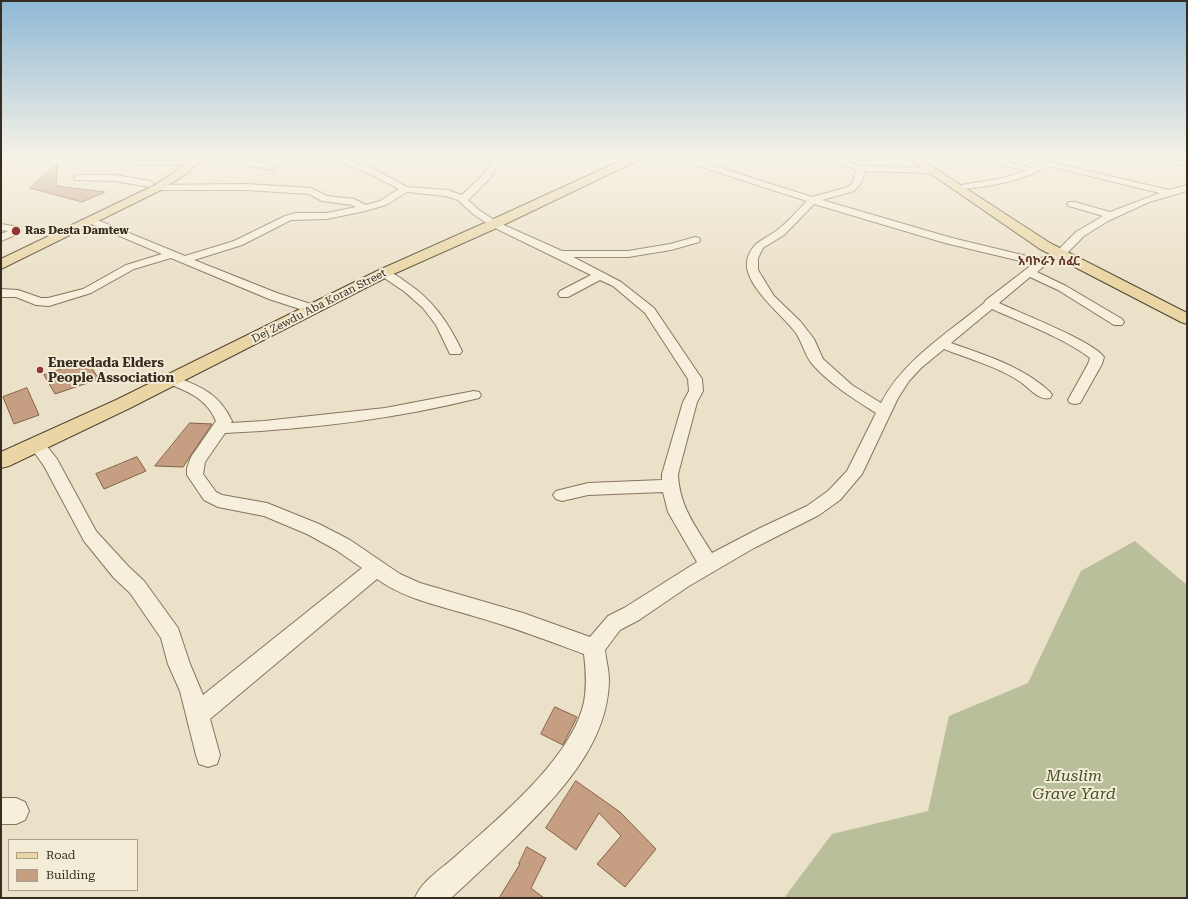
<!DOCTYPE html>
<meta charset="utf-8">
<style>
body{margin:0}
#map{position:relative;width:1188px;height:899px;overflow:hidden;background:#ebe1c8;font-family:"Roboto Serif",serif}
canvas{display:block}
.frame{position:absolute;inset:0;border:2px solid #372c21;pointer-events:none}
.legend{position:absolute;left:8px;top:839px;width:130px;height:52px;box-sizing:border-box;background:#f3ecd7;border:1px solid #a89f8e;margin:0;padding:5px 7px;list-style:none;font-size:12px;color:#372c21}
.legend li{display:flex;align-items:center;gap:8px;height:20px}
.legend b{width:20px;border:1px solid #a89f8e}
</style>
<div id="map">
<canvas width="1188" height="899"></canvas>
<div class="frame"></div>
<ul class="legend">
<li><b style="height:5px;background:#ead6a4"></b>Road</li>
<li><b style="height:11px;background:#c69f82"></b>Building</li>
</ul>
</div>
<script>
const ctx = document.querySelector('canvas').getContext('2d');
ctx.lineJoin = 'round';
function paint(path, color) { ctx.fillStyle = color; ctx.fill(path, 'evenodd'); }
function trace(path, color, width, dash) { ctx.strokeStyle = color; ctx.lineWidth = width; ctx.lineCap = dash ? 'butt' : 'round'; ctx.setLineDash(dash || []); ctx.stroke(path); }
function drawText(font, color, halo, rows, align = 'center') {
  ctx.font = font + ' "Roboto Serif","Noto Sans Ethiopic",serif'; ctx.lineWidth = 4; ctx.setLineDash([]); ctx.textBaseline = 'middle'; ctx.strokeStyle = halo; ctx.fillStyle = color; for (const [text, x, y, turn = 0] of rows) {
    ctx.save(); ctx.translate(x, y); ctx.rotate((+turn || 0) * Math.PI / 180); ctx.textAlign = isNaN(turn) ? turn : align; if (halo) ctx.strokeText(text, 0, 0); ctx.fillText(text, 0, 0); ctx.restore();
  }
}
const cemetery = new Path2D(`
 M1135,541L1187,585V898H784L832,834L928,811L949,716L1028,683L1081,571Z`);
const building = new Path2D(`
 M57,165L56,186L105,192L82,202L30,188Z
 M87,361L99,379L55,394L44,375Z
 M27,388L39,415L14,424L3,397Z
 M190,423L212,424L183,467L155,466Z
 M137,457L146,471L104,489L96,474Z
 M555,707L577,717L563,745L541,734Z
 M576,781L620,812L656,849L625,887L597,864L621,836L599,813L576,850L546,828Z
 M527,847L546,858L531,888L544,898H499L520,864H519Z`);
const minor = new Path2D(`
 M19,156H41L37,158L1,162V158Z
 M59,156H113L136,161H181L185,163L181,165H136L113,160H64L59,159Z
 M327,156H337L376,170L407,187L447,190L462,195L484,174L496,156H504L490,178L468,200L479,210L497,222L562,251H628L670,244L695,237L699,238L700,240L699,242L671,250L628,257H573L621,282L654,308L702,379L703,391L697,402L678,474C679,506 696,527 712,553L758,529L807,506L828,491L847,471L876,413C854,399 831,385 813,365C805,356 803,344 796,333C783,315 739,282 748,257C754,241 764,240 776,231C787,223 797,211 807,201L673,158L672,156H683L812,197L848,187L853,182L856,169L831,162V158H834L862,166L934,168L935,170L931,173L865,171L861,183L854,191L822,200L952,238L1039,259L1056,252L1076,232L1103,216L1069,206L1067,204L1069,202H1075L1110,212L1160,193L1048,166L1030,175L1008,182L982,187L955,190L954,188L955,186L1003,178L1026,171L983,160V156H986L1032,168L1040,164L1012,158L1011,156H1024L1169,190L1187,185V191L1149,202L1108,221L1084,236L1064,256L1049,262L1037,272L1066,286L1122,319L1124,322L1122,325H1114L1058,290L1030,277L999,303C1020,313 1093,341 1104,357L1102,364L1080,403L1075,404L1070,403L1068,400L1088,364L1090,358C1064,338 1023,323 992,309L951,343C987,356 1022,366 1050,392L1052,395L1050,398C1038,401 1029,387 1019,381C996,366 969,359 944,349L921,368L909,381L898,398L862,474L840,500L819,515L754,548L689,586L639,620L620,630L605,650C606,660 609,670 609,680C608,745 558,795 515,838C494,858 473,878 451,898H415C422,880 443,868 457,855C499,818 572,758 584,702C587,686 586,671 584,654C549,641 515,628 480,618C445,607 406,600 377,579L210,719L220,755L217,764L208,767L199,764L196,755L180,691L168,664L161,638L130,593L114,578L84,541L44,466L29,445L31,441L37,440L43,441L57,459L96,531L128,566L144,581L178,628L190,664L203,695L362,568L336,550L307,534L264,516L218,507L204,500L187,475V468L191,457L216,421C207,399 188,391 166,383L164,380L166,377L171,376L176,377C202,387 219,394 232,421L231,423L264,421L385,408L474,391L479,392L481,395L479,398C396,419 310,429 225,433L205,462L203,474L216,492L222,495L267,503L319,524L350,540L400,574L420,583L523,613L590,637L608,616L624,608L697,562L668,512L663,492L588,495L562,501L556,499L553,495L556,491L588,483L662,480V474L683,402L689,391L688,379L645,313L613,286L600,280L568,297H560L558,294L560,291L591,275L491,226L473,214L458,200L446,196L407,192L386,205L365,211L327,219L291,220L242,245L194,260L277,293L317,306L319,309L317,312H309L269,299L171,258L134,269L91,293L49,306L36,305L16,297H1V289L18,290L41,298H48L83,289L126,265L162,254L89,223L87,221L89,219H95L185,256L234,241L285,216L296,213H327L356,207L352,205L322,201L309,194L246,190H159L156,189L155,187L156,185L246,184L311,188L327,196L354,199L366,205L380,201L399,189L370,174ZM814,204L945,243L1033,264L986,300L984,303C948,333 903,360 881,403L852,385L823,359L814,339L800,321L774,296L758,270V258L763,248L784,235Z
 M1153,156H1164L1185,161L1186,163L1182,165L1154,158Z
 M193,158L238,159L272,164L276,167L272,170L238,163L196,162L192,160Z
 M78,175H115L150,181L154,184L150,187L115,181L75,180L74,178L75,176Z
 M1,224L19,227L21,231L20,233L1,241V234L8,231L1,230Z
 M384,270C392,272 399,277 406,282C433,300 448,322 462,351L460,354H450L436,325L423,308L405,292L380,275L378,273Z
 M1,798H16L25,802L29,811L25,820L16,824H1Z`);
const major = new Path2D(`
 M195,156H206L187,173L163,189L1,269V259L155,185L179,169Z
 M631,156H644L643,158L499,227L389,276L130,408L9,466L1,468V452L116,400L379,270L489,221Z
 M905,156H916L1050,243L1187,313V324L1181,322L1040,249Z`);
const markers = [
 [16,231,5,"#903534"],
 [40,370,4,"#903534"]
];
const farPoinames = [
 ["Ras Desta Damtew",25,231]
];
const farStreetnames = [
 ["Dej Zewdu Aba Koran Street",319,306,-27]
];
const farNeighbourhoodnames = [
 ["አባኮራን ሰፈር",1049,261]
];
const poiNames = [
 ["Eneredada Elders",48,363],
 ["People Association",48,378]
];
const nearParknames = [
 ["Muslim",1074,776],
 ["Grave Yard",1074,794]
];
paint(cemetery, '#b9be9b');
paint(building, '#c69f82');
trace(building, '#836047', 1);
trace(minor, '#86745f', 2);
trace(major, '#544332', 2);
paint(minor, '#f6efdb');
paint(major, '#ead6a4');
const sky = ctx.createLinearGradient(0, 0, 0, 281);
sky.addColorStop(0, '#8fb8d5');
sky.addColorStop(0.56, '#f6f2e6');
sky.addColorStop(1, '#f6f2e600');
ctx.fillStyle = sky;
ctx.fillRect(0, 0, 1188, 281);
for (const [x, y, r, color] of markers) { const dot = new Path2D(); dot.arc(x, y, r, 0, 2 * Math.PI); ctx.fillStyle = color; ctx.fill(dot); trace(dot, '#f3ecd7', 1.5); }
drawText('bold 11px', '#372c21', '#f3ecd7', farPoinames, 'left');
drawText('11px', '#372c21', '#f3ecd7', farStreetnames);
drawText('bold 12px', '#603224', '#f3ecd7', farNeighbourhoodnames);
drawText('bold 13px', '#372c21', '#f3ecd7', poiNames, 'left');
drawText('italic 16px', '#475229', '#f3ecd7', nearParknames);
</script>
